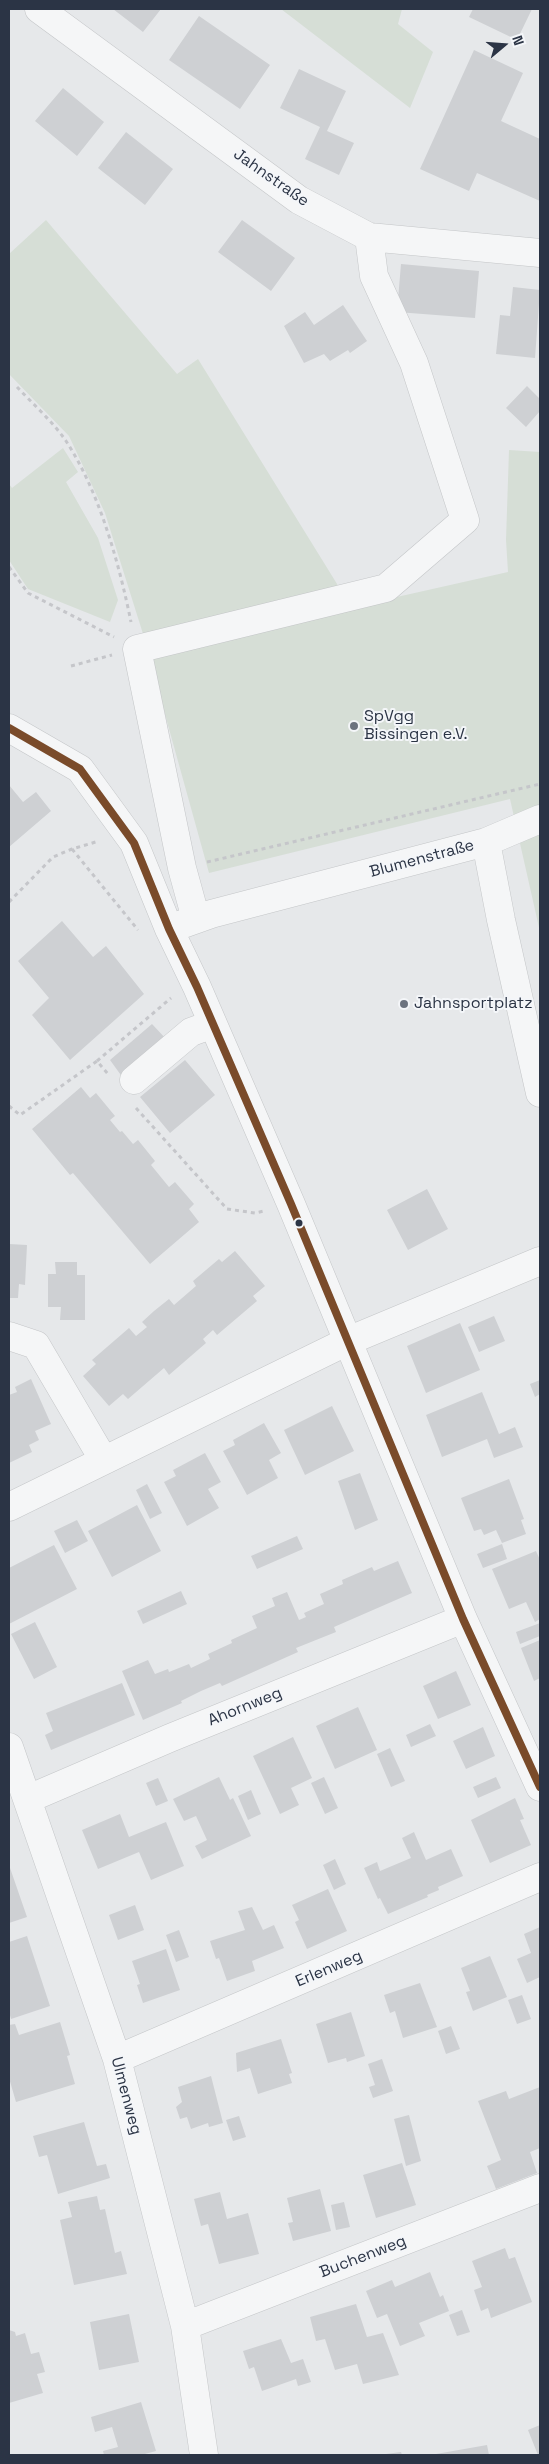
<!DOCTYPE html>
<meta charset="utf-8">
<style>
body{margin:0}
#map{position:relative;width:549px;height:2464px;overflow:hidden;background:#e6e8ea;font-family:"Space Grotesk",sans-serif}
canvas{display:block}
.frame{position:absolute;inset:0;border:10px solid #2b3445;pointer-events:none}
.north{position:absolute;left:479px;top:20px;width:50px;height:50px;-webkit-text-stroke:4px #f4f6f9;paint-order:stroke;rotate:72deg;font-size:14px;font-weight:700;line-height:20px;text-align:center;color:#2b3445}
.north::after{content:'';display:block;margin:auto;width:18px;height:22px;background:#2b3445;clip-path:polygon(50% 0,100% 100%,50% 72%,0 100%)}
</style>
<div id="map">
<canvas width="549" height="2464"></canvas>
<div class="frame"></div>
<div class="north">N</div>
</div>
<script>
const ctx = document.querySelector('canvas').getContext('2d');
ctx.lineJoin = 'round';
function paint(path, color) { ctx.fillStyle = color; ctx.fill(path, 'evenodd'); }
function trace(path, color, width, dash) { ctx.strokeStyle = color; ctx.lineWidth = width; ctx.lineCap = dash ? 'butt' : 'round'; ctx.setLineDash(dash || []); ctx.stroke(path); }
function drawText(font, color, halo, rows, align = 'center') {
  ctx.font = font + ' "Space Grotesk",sans-serif'; ctx.lineWidth = 4; ctx.setLineDash([]); ctx.textBaseline = 'middle'; ctx.strokeStyle = halo; ctx.fillStyle = color; for (const [text, x, y, turn = 0] of rows) {
    ctx.save(); ctx.translate(x, y); ctx.rotate((+turn || 0) * Math.PI / 180); ctx.textAlign = isNaN(turn) ? turn : align; if (halo) ctx.strokeText(text, 0, 0); ctx.fillText(text, 0, 0); ctx.restore();
  }
}
const green = new Path2D(`
 M281,9H402L398,24L433,52L410,108Z
 M46,220L177,374L198,359L342,592L144,637L105,513L69,436L9,374V254Z
 M63,448L78,472L66,482L98,538L118,600L110,622L28,589L9,560V484L12,488Z
 M509,450L540,452V932L510,799L209,873L148,653L508,572L506,540Z`);
const building = new Path2D(`
 M113,9H161L143,32Z
 M473,9H532L517,40L469,17Z
 M199,16L270,65L240,109L169,60Z
 M474,50L523,73L501,121L540,139V201L477,173L469,191L420,169Z
 M299,69L346,91L327,131L354,143L339,175L305,159L320,127L280,108Z
 M63,88L104,122L77,156L35,121Z
 M126,132L173,169L145,205L98,168Z
 M242,220L295,258L271,291L218,252Z
 M401,264L479,271L475,318L397,312Z
 M513,287L540,290L535,358L496,354L500,315L510,316Z
 M343,305L367,341L350,353L348,350L330,361L324,354L304,363L284,326L305,312L314,325Z
 M527,386L540,399V411L526,427L506,408Z
 M9,785L23,802L36,792L51,811L9,847Z
 M62,921L93,957L106,946L144,994L70,1060L32,1015L49,998L18,961Z
 M152,1024L167,1040L123,1078L110,1060Z
 M185,1060L215,1095L170,1133L140,1097Z
 M81,1087L90,1098L96,1093L115,1116L110,1120L120,1132L122,1131L133,1144L138,1140L155,1161L151,1165L169,1187L175,1182L194,1204L189,1209L199,1222L150,1264L73,1173L70,1175L32,1129Z
 M427,1189L448,1229L408,1250L387,1210Z
 M9,1244L27,1245L25,1285L19,1284L18,1298H9Z
 M235,1251L265,1286L253,1296L257,1301L217,1335L213,1330L203,1339L206,1343L169,1375L164,1368L128,1399L123,1394L109,1406L83,1376L96,1364L92,1360L129,1328L136,1336L147,1327L142,1322L154,1311L169,1299L174,1305L196,1286L193,1281L219,1259L222,1262Z
 M55,1262H77V1275H85V1320H60L61,1307H48V1274H56Z
 M494,1316L505,1341L479,1352L468,1327Z
 M460,1323L480,1370L426,1393L407,1346Z
 M31,1379L51,1424L35,1431L39,1440L29,1445L32,1452L9,1463V1395L17,1392L15,1387Z
 M540,1380V1394L535,1397L530,1384Z
 M482,1392L499,1434L515,1427L523,1447L494,1458L487,1439L442,1457L426,1415Z
 M332,1406L354,1451L305,1475L284,1430Z
 M264,1423L281,1453L269,1460L278,1478L247,1495L223,1451L235,1445L233,1440Z
 M205,1453L221,1482L208,1489L219,1508L187,1526L164,1482L176,1476L173,1470Z
 M360,1473L378,1520L355,1530L338,1481Z
 M509,1479L524,1519L521,1520L526,1534L502,1543L496,1530L484,1535L481,1529L474,1531L461,1498Z
 M147,1484L162,1513L150,1519L136,1490Z
 M137,1505L161,1551L112,1577L88,1531Z
 M77,1520L88,1541L65,1553L54,1531Z
 M297,1536L303,1549L257,1569L251,1556Z
 M502,1544L507,1559L483,1568L477,1554Z
 M54,1545L77,1589L9,1624V1568Z
 M536,1551L540,1560V1619L535,1622L526,1602L509,1609L492,1569Z
 M398,1561L412,1593L334,1627L336,1632L296,1648L298,1652L222,1686L220,1683L201,1691L181,1701L182,1703L143,1720L122,1671L148,1660L155,1674L168,1669L169,1672L189,1664L191,1668L210,1659L208,1654L232,1643L231,1640L257,1628L252,1616L275,1606L272,1598L287,1592L299,1620L306,1617L304,1613L324,1604L320,1594L343,1584L342,1580L372,1567L374,1571Z
 M181,1591L187,1604L143,1624L137,1611Z
 M35,1622L57,1667L34,1679L11,1634Z
 M540,1623V1636L520,1644L516,1632Z
 M540,1640V1678L534,1681L521,1648Z
 M456,1671L471,1705L438,1719L423,1686Z
 M122,1683L135,1715L51,1750L45,1735L53,1731L46,1713Z
 M358,1707L377,1750L335,1769L316,1726Z
 M430,1724L436,1736L411,1747L406,1735Z
 M483,1727L495,1756L466,1769L453,1741Z
 M293,1737L312,1778L291,1788L299,1805L280,1814L253,1756Z
 M390,1748L405,1781L391,1787L377,1754Z
 M219,1777L230,1800L233,1798L251,1836L202,1859L195,1846L207,1840L196,1816L184,1821L173,1799Z
 M324,1777L338,1808L325,1814L311,1783Z
 M496,1777L501,1788L478,1798L473,1787Z
 M158,1778L168,1801L156,1806L146,1783Z
 M251,1790L261,1814L248,1820L238,1796Z
 M515,1798L524,1819L520,1820L531,1845L490,1863L471,1820Z
 M120,1814L129,1837L166,1822L184,1866L151,1880L139,1852L98,1869L82,1830Z
 M414,1832L426,1860L451,1849L463,1876L438,1887L439,1890L427,1895L428,1897L388,1914L380,1898L378,1899L364,1868L377,1862L380,1871L411,1858L402,1838Z
 M335,1859L346,1884L334,1890L323,1865Z
 M9,1865L27,1917L9,1923Z
 M328,1889L347,1931L307,1949L295,1922L299,1920L292,1905Z
 M135,1905L144,1930L118,1940L109,1915Z
 M252,1907L263,1930L274,1925L284,1948L252,1961L255,1971L227,1981L219,1958L216,1959L210,1941L245,1930L238,1911Z
 M540,1927V1977L527,1983L517,1959L531,1953L524,1934Z
 M179,1930L189,1957L176,1962L166,1935Z
 M27,1936L50,2006L11,2019L9,2012V1942Z
 M166,1949L180,1990L143,2003L137,1985L140,1984L132,1961Z
 M490,1956L507,1997L473,2011L466,1992L470,1991L461,1968Z
 M420,1983L437,2027L403,2038L395,2011L390,2013L384,1995Z
 M522,1995L531,2019L517,2024L508,2000Z
 M351,2012L365,2056L347,2062L346,2058L328,2063L316,2024Z
 M60,2022L70,2055L67,2056L75,2084L16,2102L9,2078V2025L15,2024L19,2035Z
 M451,2026L460,2049L446,2054L438,2031Z
 M281,2039L292,2073L289,2074L292,2083L258,2094L250,2068L237,2072L236,2053Z
 M382,2059L393,2091L373,2098L369,2087L375,2085L368,2064Z
 M211,2076L223,2123L209,2127L208,2123L191,2129L187,2117L180,2119L176,2107L182,2102L178,2087Z
 M540,2087V2148L530,2152L537,2173L496,2189L487,2166L501,2160L478,2101L506,2091L509,2099Z
 M409,2115L421,2161L406,2166L394,2119Z
 M239,2116L246,2137L233,2141L226,2120Z
 M84,2122L97,2166L106,2164L110,2178L58,2194L47,2155L39,2157L33,2136Z
 M402,2163L416,2205L376,2218L363,2175Z
 M320,2189L331,2231L293,2241L288,2223L293,2222L287,2198Z
 M220,2192L227,2219L248,2213L259,2254L219,2264L208,2224L201,2226L194,2199Z
 M97,2196L100,2210L105,2209L115,2253L121,2251L127,2274L74,2285L60,2220L72,2217L68,2202Z
 M344,2202L350,2227L336,2230L331,2205Z
 M505,2248L509,2259L515,2257L532,2302L491,2318L488,2308L481,2311L474,2290L482,2287L472,2261Z
 M430,2272L440,2297L443,2295L449,2311L419,2323L425,2336L400,2346L387,2314L377,2318L366,2291L392,2280L395,2287Z
 M356,2304L367,2337L383,2333L399,2375L363,2384L357,2364L335,2370L325,2339L316,2341L310,2317Z
 M462,2310L470,2332L457,2336L449,2315Z
 M129,2314L139,2362L99,2370L90,2322Z
 M9,2330L15,2332L16,2336L25,2333L31,2354L39,2352L45,2372L37,2374L43,2393L9,2403Z
 M281,2339L291,2363L303,2359L311,2382L298,2386L296,2379L262,2391L254,2367L249,2369L243,2351Z
 M141,2402L156,2451L141,2455H104L103,2451L118,2447L112,2427L95,2432L91,2417Z
 M540,2425V2455H538L528,2430Z
 M487,2445L489,2455H436V2454Z
 M401,2452L402,2455H387L386,2454Z`);
const path = new Path2D(`
 M17,387C33,404 53,422 66,441C99,491 119,563 131,622
 M9,567L28,593L114,637
 M71,666L112,655
 M72,849L138,930
 M207,862L540,784
 M9,902L53,857L72,849L99,841
 M97,1061L171,998
 M9,1106L20,1115L97,1061L108,1074
 M136,1108L227,1209L255,1213L264,1211`);
const minor = new Path2D(`
 M39,9L299,200L369,237L540,253
 M9,728L80,769L134,843L169,929L197,987L291,1204L463,1619L540,1787
 M486,842L540,819
 M196,919L182,868L137,649L386,588L465,520L414,363L374,276L369,237
 M180,925L211,914L486,842L501,920L540,1093
 M134,1080L191,1032L213,1024
 M9,1336L36,1345L103,1459
 M9,1507L348,1341L540,1261
 M9,1747L117,2059L185,2326L204,2455
 M28,1799L170,1738L463,1619
 M117,2059L540,1877
 M185,2326L540,2188`);
const bus1 = new Path2D(`
 M9,728L80,769L134,843L169,929L197,987L291,1204L463,1619L540,1787`);
const markers = [
 [354,726,5,"#6c737f"],
 [404,1004,5,"#6c737f"],
 [299,1223,4.5,"#2b3445"]
];
const streetNames = [
 ["Jahnstraße",271,178,35],
 ["Blumenstraße",422,859,-15],
 ["Ahornweg",245,1707,-22],
 ["Erlenweg",329,1969,-23],
 ["Ulmenweg",126,2096,75],
 ["Buchenweg",363,2257,-21]
];
const poiNames = [
 ["SpVgg",364,717],
 ["Bissingen e.V.",364,735],
 ["Jahnsportplatz",414,1004]
];
paint(green, '#d6ded6');
paint(building, '#ced0d3');
trace(minor, '#c4c6c8', 29);
trace(path, '#c5c6ca', 3, [4, 4]);
trace(minor, '#f5f6f7', 28);
trace(bus1, '#7a4b2a', 8);
for (const [x, y, r, color] of markers) { const dot = new Path2D(); dot.arc(x, y, r, 0, 2 * Math.PI); ctx.fillStyle = color; ctx.fill(dot); trace(dot, '#f4f6f9', 2); }
drawText('16px', '#2b3445', '#f4f6f9', streetNames);
drawText('16px', '#2b3445', '#f4f6f9', poiNames, 'left');
</script>
